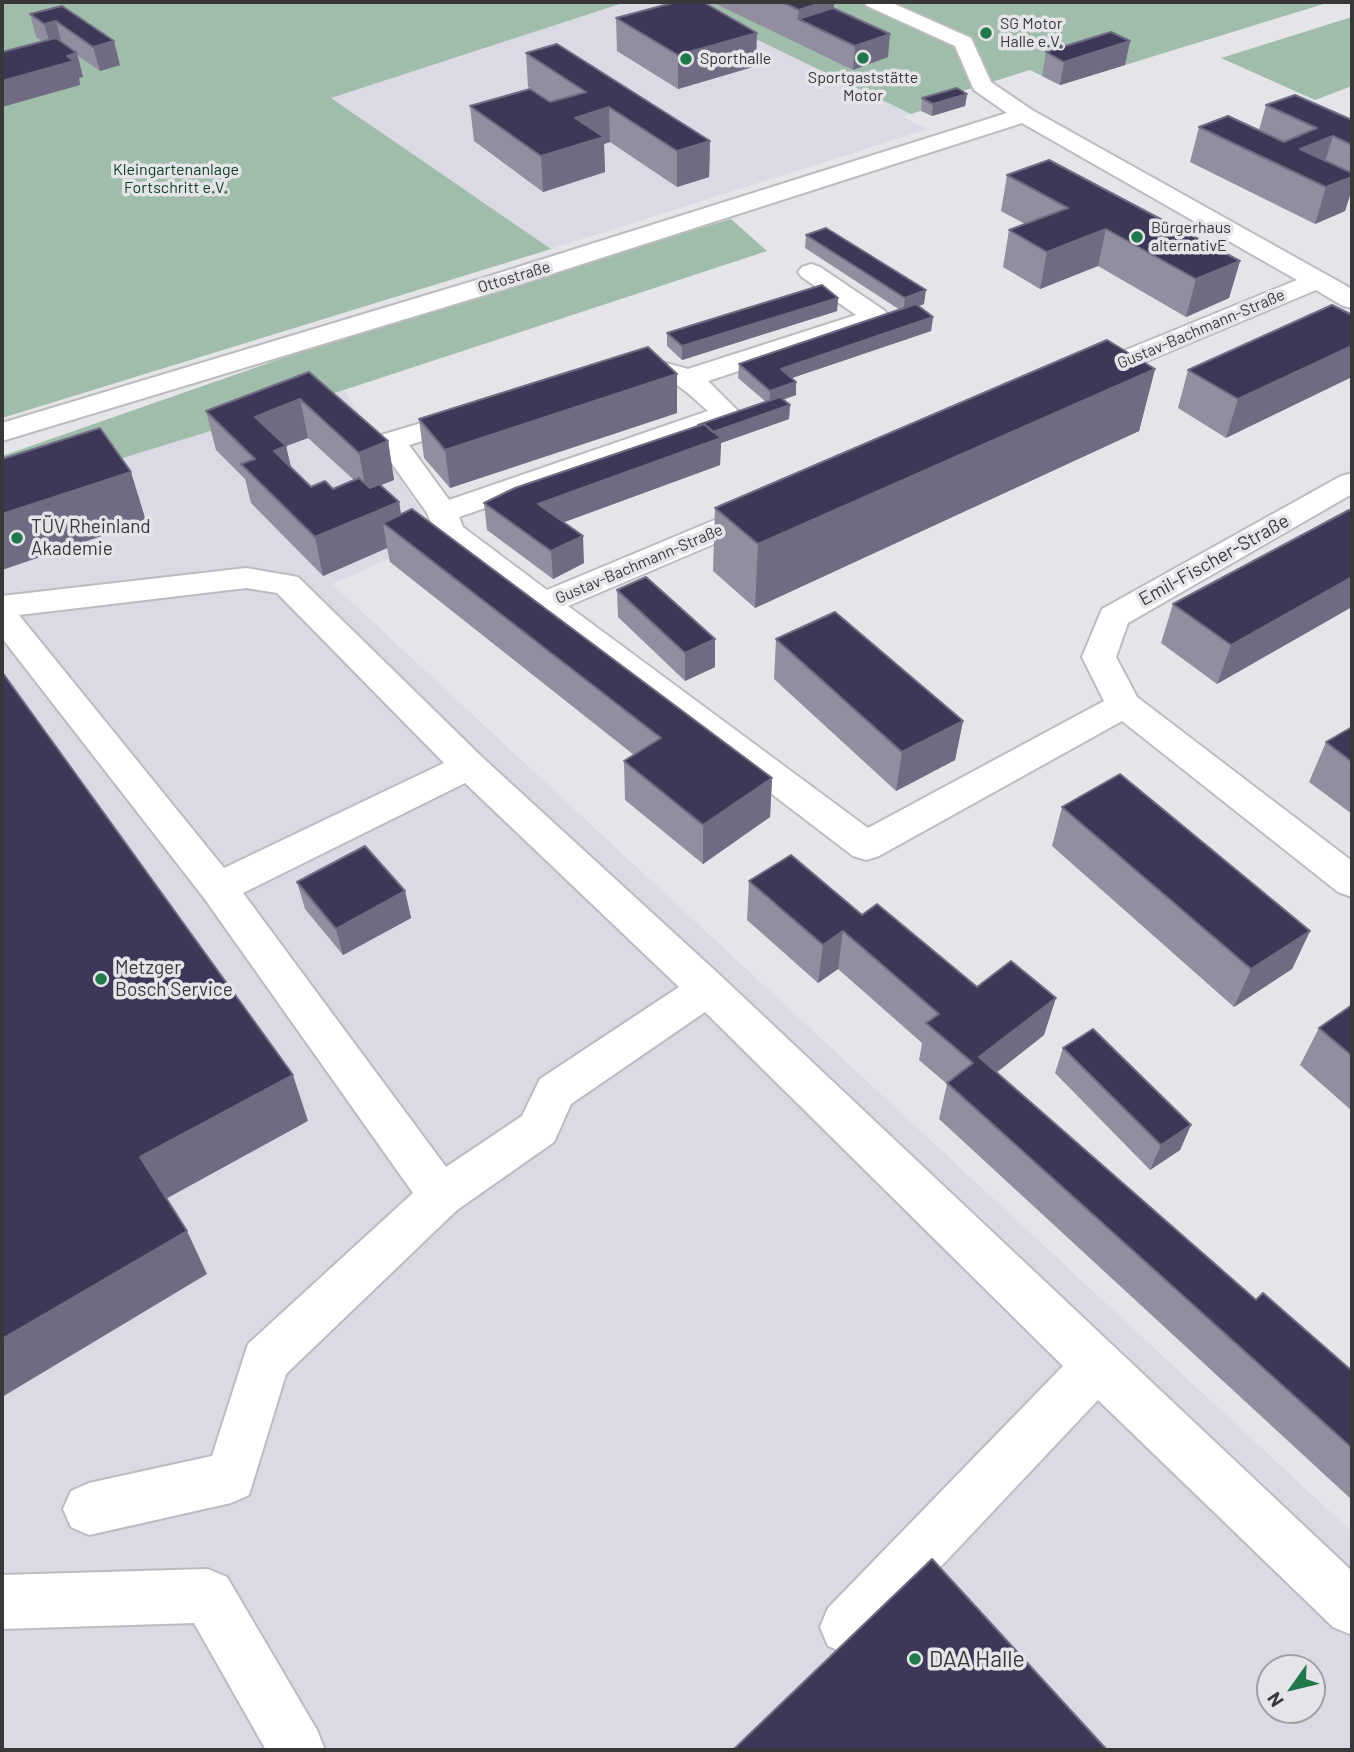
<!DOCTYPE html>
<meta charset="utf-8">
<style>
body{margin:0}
#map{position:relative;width:1354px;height:1752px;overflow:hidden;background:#e5e5e9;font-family:Barlow,sans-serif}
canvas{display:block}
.frame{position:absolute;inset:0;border:4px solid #383839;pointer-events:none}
.north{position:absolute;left:1256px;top:1654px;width:70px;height:70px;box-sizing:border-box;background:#e5e5e9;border:2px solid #a0a0a3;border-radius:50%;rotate:236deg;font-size:19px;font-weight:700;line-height:28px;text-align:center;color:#383839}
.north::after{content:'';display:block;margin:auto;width:24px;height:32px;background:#20784b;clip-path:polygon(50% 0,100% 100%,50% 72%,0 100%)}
</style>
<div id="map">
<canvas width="1354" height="1752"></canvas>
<div class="frame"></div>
<div class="north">N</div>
</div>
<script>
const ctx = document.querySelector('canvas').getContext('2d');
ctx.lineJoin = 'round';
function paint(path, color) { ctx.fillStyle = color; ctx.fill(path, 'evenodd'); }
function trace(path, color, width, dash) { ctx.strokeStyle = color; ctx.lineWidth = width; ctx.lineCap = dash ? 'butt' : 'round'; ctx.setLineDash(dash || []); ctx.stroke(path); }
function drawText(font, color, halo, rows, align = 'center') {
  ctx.font = font + ' Barlow,sans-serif'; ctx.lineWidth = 7; ctx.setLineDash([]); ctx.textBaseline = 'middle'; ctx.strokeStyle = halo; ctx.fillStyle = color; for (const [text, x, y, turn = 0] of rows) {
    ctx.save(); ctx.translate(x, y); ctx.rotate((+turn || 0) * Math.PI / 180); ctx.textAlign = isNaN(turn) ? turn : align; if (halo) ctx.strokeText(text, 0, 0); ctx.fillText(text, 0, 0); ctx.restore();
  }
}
const built = new Path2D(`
 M626,2H679L911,114L903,117L928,129L551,249L331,98Z
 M344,390L437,537L332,584L1352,1532V1750H2V494ZM1270,1668H1312V1710H1270Z`);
const green = new Path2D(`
 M2,2H626L331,98L551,249L2,418Z
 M679,2H1330L1060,85L1030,70L950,95L955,100L911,114Z
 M1352,17V86L1315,100L1221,58Z
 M731,219L767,251L344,390L2,495V456L375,326Z`);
const minor = new Path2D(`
 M864,2H890L971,38L991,82L1032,110L1352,289V308L1343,306L1316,290L1097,382L1087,384L1077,382L1073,376L1077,370L1297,280L1022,123L498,291L2,441V423L480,279L1007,113L974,90L955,46L867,6Z
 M811,264L820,267L885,311L889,317L885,323L708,381L741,414L737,420L459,517L463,527L547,590L753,504L764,502L775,504L779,511L775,518L568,606L868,828L1104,701L1082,657L1102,609L1341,476L1352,473V494L1128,623L1116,657L1137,697L1352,861V897L1338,892L1122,721L879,856L866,860L853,856L438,539L427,513L376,441L381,435L462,411L472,408L482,411L486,417L482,423L409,445L449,500L708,411C690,395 671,374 645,375C634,375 628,380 617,377L613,371L617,365L647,358L688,369L856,315L802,277L798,272L802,267Z
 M246,568L298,577L482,757L722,977L1352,1571V1635L1333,1627L1098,1400L866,1646L847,1654L828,1646L820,1627L828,1608L1063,1366L705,1012L571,1104L554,1142L457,1210L286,1374L249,1495L231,1503L89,1535L71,1527L63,1509L71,1491L89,1483L212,1456L248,1344L413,1193L204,898L2,638V596ZM246,588L277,593L444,763L224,868L19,615ZM465,783L679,987L540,1079L522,1116L446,1167L243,893Z
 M208,1569L227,1577L317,1730L325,1750H266L194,1623L2,1629V1575Z`);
const wall = new Path2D(`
 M712,2H834L833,8L888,57L853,70Z
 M62,6L120,65L100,71L77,55L83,77L79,78L80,85L42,41L36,37L30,14Z
 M616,18L756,66L678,89L617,51Z
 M1130,41L1125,65L1060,85L1042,76L1046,52Z
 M526,53L710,141L709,177L677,187L610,142L604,144L605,172L543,192L474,141L470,106L551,102L528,87Z
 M967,94L965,106L932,116L921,111L922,98Z
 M1266,105L1352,120V189L1345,211L1315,224L1190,162L1199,127L1259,130Z
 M1007,175L1240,261L1229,298L1186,317L1098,266L1040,289L1003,267L1009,230L1025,224L1001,211Z
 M806,235L924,304L918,306L933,317L931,331L792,378L796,382V395L783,400L790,405L789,419L721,443L720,465L564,522L584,563L553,579L487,530L484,503L766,402L738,378L739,364L900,310L805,248Z
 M838,298L837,311L682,360L667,346V333Z
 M1352,315L1226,438L1178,408L1188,370Z
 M1155,369L1139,431L755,608L713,571L715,508Z
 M309,372L388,441L394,480L381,485L399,502L401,515L772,778L770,817L703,864L625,800L624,761L634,755L390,562L387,548L323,576L251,503L245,479L216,450L206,411ZM308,438L354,480L333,489L311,487L291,468L286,446Z
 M677,413L450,488L424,458L419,419Z
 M1349,510L1217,684L1161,643L1173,604Z
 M617,590L715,667L685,681L618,617Z
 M776,639L963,721L955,760L896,791L774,679Z
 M1352,727V814L1309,782L1326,742Z
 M1062,807L1310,931L1292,969L1234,1007L1052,846Z
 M749,881L862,915L977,987L1044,1035L996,1073L1256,1300L1352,1371V1500L939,1119L947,1084L919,1060L922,1043L838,969L818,983L747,920Z
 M297,882L405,891L411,918L343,955L305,909Z
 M1352,1005V1111L1300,1065L1319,1028Z
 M1063,1048L1191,1125L1180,1150L1150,1170L1055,1073Z`);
const shadedWall = new Path2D(`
 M823,2H834L832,31L798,19L799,10Z
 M56,21L62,44L51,47L44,24Z
 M757,33L756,66L678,89V55Z
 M890,34L888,57L853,70L855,46Z
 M114,41L120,65L100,71L93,47Z
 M1130,41L1125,65L1060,85L1064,62Z
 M77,53L83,77L79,78L80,85L2,107V81Z
 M967,94L965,106L932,116L933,104Z
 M609,107L610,142L604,144L605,172L543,192L541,156L575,118Z
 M1333,136L1322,171L1300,149Z
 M710,141L709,177L677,187V151Z
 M1352,177V189L1345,211L1315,224L1326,187Z
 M1106,229L1098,266L1040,289L1047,252Z
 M1240,261L1229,298L1186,317L1196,279Z
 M926,290L924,304L903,312L905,298Z
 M838,298L837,311L682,360V346Z
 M933,317L931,331L780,382L781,369Z
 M1352,346V377L1226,438L1238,399Z
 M1155,369L1139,431L755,608L758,544Z
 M677,374V413L450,488L445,450Z
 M796,382V395L769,404L770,391Z
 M300,399L308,438L286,446L295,485L282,490L255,417Z
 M790,405L789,419L721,443L720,465L540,531L538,504L707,434Z
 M388,441L394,480L366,491L359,453Z
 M131,472L146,521L2,570V514Z
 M399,502L405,540L383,523L387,548L323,576L315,537Z
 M583,536L584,563L553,579L551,551Z
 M1352,577V607L1217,684L1231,645Z
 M715,639V667L685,681V653Z
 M963,721L955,760L896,791L902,752Z
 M772,778L770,817L703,864V825Z
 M405,891L411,918L343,955L336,929Z
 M843,931L838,969L818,983L823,945Z
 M1310,931L1292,969L1234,1007L1251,969Z
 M1056,998L1044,1035L969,1094L979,1057Z
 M293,1075L308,1121L162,1201L140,1157Z
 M1191,1125L1180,1150L1150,1170L1161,1145Z
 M187,1231L207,1274L2,1397V1339Z`);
const building = new Path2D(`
 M676,2H703L757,33L678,55L616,18Z
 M782,2H823L799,10Z
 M62,6L114,41L93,47L56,21L44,24L30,14Z
 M833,8L890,34L855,46L798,19Z
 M1111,32L1130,41L1064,62L1046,52Z
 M56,38L77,53L67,56L74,61L2,81V52Z
 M557,44L710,141L677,151L609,107L575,118L604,137L541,156L470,106L530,89L550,102L586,92L526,53Z
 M957,88L967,94L933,104L922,98Z
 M1295,95L1352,120V145L1333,136L1300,149L1352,173V177L1326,187L1199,127L1228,116L1284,142L1317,128L1266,105Z
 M1049,160L1240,261L1196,279L1106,229L1047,252L1009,230L1068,208L1007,175Z
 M826,228L926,290L905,298L806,235Z
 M822,285L838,298L682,346L667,333Z
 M916,304L933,317L781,369L796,382L770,391L739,364Z
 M1332,305L1352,315V346L1238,399L1188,370Z
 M1107,340L1155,369L758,544L715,508Z
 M648,347L677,374L445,450L419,419Z
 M309,372L388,441L359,453L300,399L255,417L286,446L274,451L311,487L325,481L333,489L359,478L370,488L379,484L399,502L315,537L241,464L255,459L206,411Z
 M780,397L790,405L713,432L704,424L699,426L698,425Z
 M704,424L721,438L538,504L583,536L551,551L484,503L515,488Z
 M100,428L131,472L2,514V459Z
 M412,509L772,778L703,825L624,761L661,738L383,523Z
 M1349,510L1352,512V577L1231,645L1173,604Z
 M646,577L715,639L685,653L617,590Z
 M835,612L963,721L902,752L776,639Z
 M2,672L293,1075L140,1157L187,1231L2,1339Z
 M1352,727V762L1326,742Z
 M1120,774L1310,931L1251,969L1062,807Z
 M365,846L405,891L336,929L297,882Z
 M791,855L862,915L877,904L977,987L1011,961L1056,998L979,1057L1256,1300L1263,1293L1352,1371V1448L947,1083L973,1063L926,1023L939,1014L843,931L823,945L749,881Z
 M1352,1005V1056L1319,1028Z
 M1093,1029L1191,1125L1161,1145L1063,1048Z
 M932,1559L1107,1750H733Z`);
const markers = [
 [986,33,7,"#20784b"],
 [863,58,7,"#20784b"],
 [686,59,7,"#20784b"],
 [1137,237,7,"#20784b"],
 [17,538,7,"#20784b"],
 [101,979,7,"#20784b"],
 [915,1659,7,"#20784b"]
];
const farPoinames = [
 ["SG Motor",1000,24],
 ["Halle e.V.",1000,42],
 ["Sporthalle",700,59],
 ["Sportgaststätte",863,78,"center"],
 ["Motor",863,96,"center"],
 ["Bürgerhaus",1151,228],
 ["alternativE",1151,246]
];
const farParknames = [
 ["Kleingartenanlage",176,170],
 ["Fortschritt e.V.",176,188]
];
const farStreetnames = [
 ["Ottostraße",514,277,-17],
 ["Gustav-Bachmann-Straße",1201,329,-23],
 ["Gustav-Bachmann-Straße",639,564,-23]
];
const poiNames = [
 ["TÜV Rheinland",31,527],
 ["Akademie",31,549],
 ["Metzger",115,968],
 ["Bosch Service",115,990]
];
const streetNames = [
 ["Emil-Fischer-Straße",1214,560,-29]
];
const nearPoinames = [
 ["DAA Halle",929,1659]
];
paint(built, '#dad9e4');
paint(green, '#a0bcaa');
trace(minor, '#bcbbbf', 4);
paint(minor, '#fff');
paint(wall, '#928ea0');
paint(shadedWall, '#706b83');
paint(building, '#3e3757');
trace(building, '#706b83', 2);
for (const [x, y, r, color] of markers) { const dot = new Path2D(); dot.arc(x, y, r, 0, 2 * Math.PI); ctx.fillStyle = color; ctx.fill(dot); trace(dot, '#e5e5e9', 2.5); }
drawText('16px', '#383839', '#e5e5e9', farPoinames, 'left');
drawText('16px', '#104128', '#e5e5e9', farParknames);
drawText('16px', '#383839', '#e5e5e9', farStreetnames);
drawText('19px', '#383839', '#e5e5e9', poiNames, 'left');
drawText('19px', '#383839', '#e5e5e9', streetNames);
drawText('23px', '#383839', '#e5e5e9', nearPoinames, 'left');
</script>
